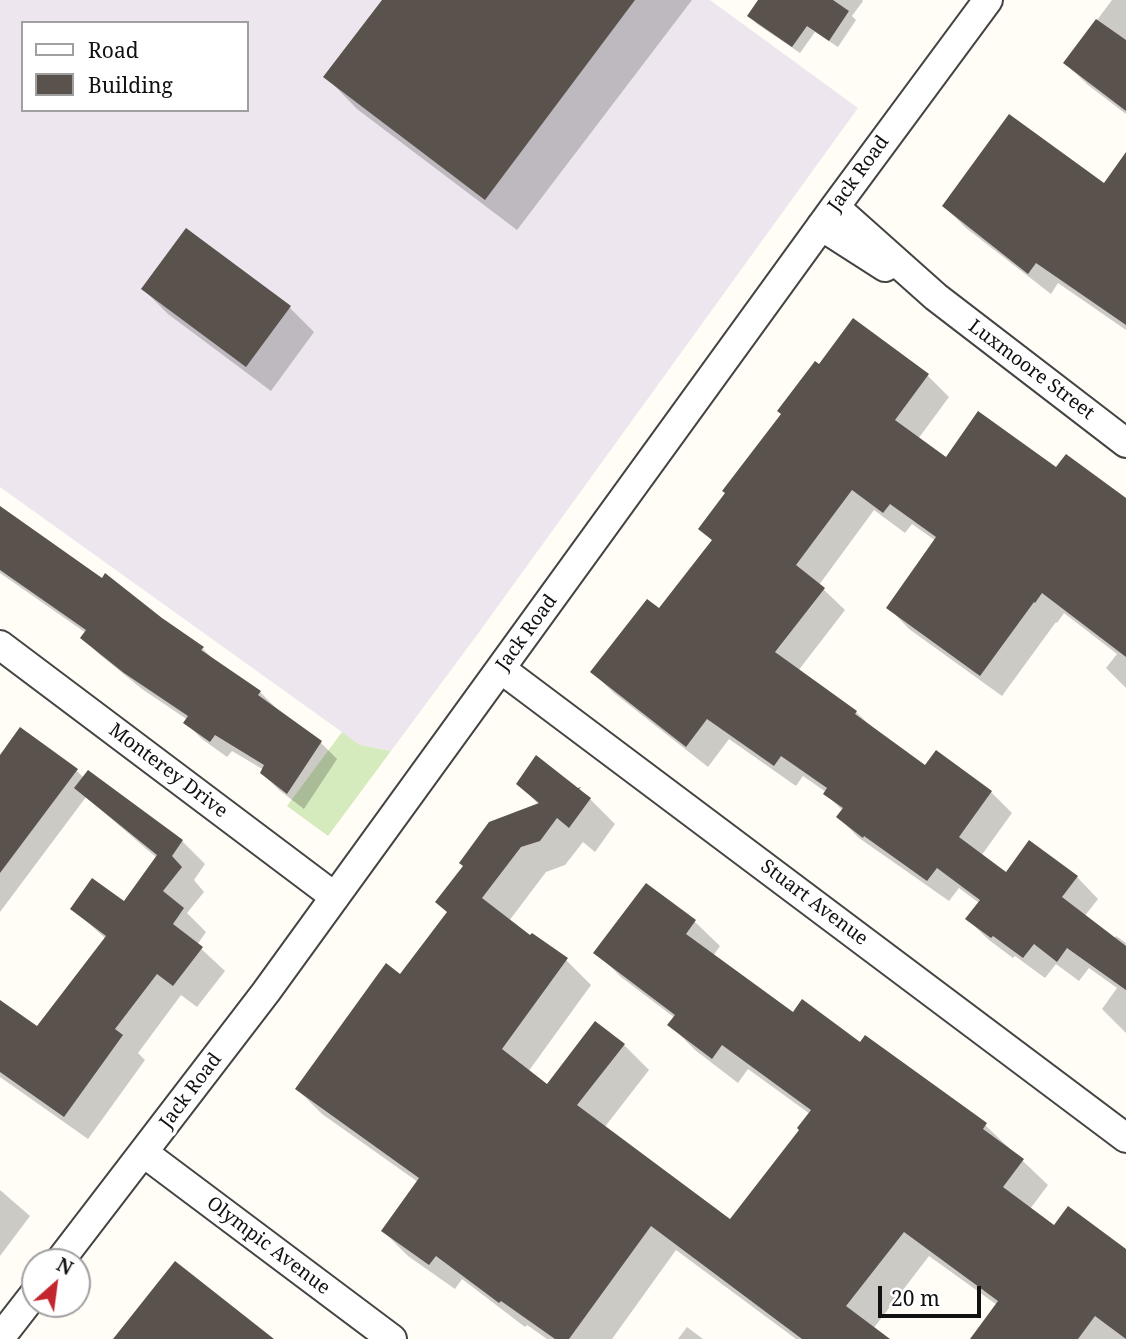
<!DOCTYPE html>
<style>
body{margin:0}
#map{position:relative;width:1126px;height:1339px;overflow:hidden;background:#fffdf5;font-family:"Noto Serif",serif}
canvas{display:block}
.legend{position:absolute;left:21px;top:21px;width:228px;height:91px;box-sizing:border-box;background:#fff;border:2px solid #a0a0a0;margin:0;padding:9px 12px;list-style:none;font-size:21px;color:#111}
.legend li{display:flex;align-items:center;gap:14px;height:35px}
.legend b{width:35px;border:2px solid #a0a0a0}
.north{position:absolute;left:21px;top:1248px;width:70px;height:70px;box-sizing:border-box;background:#fff;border:2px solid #a0a0a0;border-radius:50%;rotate:28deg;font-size:19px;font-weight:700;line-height:28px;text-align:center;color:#111}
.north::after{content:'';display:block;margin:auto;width:24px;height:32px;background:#c4262e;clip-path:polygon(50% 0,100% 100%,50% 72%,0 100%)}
.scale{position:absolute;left:878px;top:1286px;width:103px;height:32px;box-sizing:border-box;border:4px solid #111;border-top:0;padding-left:9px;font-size:21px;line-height:24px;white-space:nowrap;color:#111;-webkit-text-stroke:5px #fff;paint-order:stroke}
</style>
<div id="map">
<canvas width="1126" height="1339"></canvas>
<ul class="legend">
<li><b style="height:9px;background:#fff"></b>Road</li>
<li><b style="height:19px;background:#5a524d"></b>Building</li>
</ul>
<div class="north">N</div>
<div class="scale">20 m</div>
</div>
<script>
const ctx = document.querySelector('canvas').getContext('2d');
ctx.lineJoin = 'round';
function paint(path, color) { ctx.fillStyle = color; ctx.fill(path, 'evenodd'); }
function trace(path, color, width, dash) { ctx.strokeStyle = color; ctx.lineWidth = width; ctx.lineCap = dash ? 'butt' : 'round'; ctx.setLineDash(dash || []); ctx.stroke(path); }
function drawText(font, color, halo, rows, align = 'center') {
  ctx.font = font + ' "Noto Serif",serif'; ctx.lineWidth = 7; ctx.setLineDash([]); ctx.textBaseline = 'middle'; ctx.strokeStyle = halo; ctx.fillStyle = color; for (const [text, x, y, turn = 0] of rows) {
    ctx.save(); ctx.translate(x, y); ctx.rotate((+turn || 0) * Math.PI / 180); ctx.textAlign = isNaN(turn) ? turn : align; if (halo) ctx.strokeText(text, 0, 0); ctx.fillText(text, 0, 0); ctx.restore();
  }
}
const industrial = new Path2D(`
 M0,0H710L858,108L477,635L391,751L360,745L0,487ZM23,23H247V110H23Z`);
const green = new Path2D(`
 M342,732L360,745L391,751L328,836L287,806Z`);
const shadow = new Path2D(`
 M384,0H692L517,230L357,109L326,77Z
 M760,0H862L863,1L852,16L856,20L838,47L815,32L800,53L757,24L749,16Z
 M1112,0H1126V114L1088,85L1065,63Z
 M1126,184V330L1058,283L1051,294L966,228L944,206Z
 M186,231L290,308L314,332L271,391L168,314L143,289Z
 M853,321L928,376L949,397L918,439L946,460L1056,469L1126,503V688L1106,668L1117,654L1064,613L1057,623L1056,622L1002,696L909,629L888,607L936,541L912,524L905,533L874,510L819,585L845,610L798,671L856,712L874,729L925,768L991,792L1012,813L981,856L1006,874L1077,877L1098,899L1084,917L1114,939L1116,936L1126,943V1033L1102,1009L1117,988L1089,968L1079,981L1056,964L1045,978L1015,956L1013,958L989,940L967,919L979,903L959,888L949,901L859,838L838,817L843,811L825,793L826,792L803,776L796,786L729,739L708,767L614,693L592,672L659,610L713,541L700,528Z
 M0,508L202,648L217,663L260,692L277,709L320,742L337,759L304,809L279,790L262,773L264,770L232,751L227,757L202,739L186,723L188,720L142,689L99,654L83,638L86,633L0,573Z
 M0,757L77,771L84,778L182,841L205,864L194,880L204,892L187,913L206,932L197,945L225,971L197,1007L181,995L138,1053L145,1060L88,1139L0,1077V1002L38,1028L106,939L73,909L125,903L157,858L86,797L0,912Z
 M519,784L580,789L615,824L595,852L583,842L565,865L546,872L509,921L566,960L591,985L528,1072L548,1086L624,1045L649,1070L604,1128L730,1222L801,1130L810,1114L748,1069L738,1083L695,1050L670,1025L675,1018L621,977L596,952L695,922L720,946L713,956L793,1014L860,1044L985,1125L1048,1185L1030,1209L1055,1227L1126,1251V1339H972L997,1305L929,1256L873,1329L887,1339H796L676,1250L612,1339H547L527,1325L525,1327L462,1279L455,1289L408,1256L383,1231L418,1182L322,1114L297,1089L400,976L539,805Z
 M0,1190L30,1216L0,1256Z
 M687,1327L703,1339H678Z`);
const building = new Path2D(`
 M382,0H635L485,200L323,77Z
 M758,0H833L849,11L829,41L807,26L792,47L747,16Z
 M1096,19L1126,40V111L1063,63Z
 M1009,114L1104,183L1126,152V325L1036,263L1028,274L942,206Z
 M186,228L291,306L246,367L141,289Z
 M853,318L929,374L895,420L946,457L978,411L1056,467L1066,454L1126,498V657L1042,593L1035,603L1034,602L980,676L886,608L936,537L890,504L883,513L852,490L796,565L825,588L775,652L857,711L855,714L925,765L936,750L992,791L959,837L1006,872L1029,840L1078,876L1062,897L1126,946V990L1067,948L1057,962L1034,944L1023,958L993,936L991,938L965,919L980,900L937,868L927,881L864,836L863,838L836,817L843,808L823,794L827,788L781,756L774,766L707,719L686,747L590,672L647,599L659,608L712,540L698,529L725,493L722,491L781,414L777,411L815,361L819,364Z
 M0,506L102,578L105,573L162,618L204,647L201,650L261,691L258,695L322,741L287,794L260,773L264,765L215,735L210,742L183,723L188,716L124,673L80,638L86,630L0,570Z
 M20,727L78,769L0,873V755Z
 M536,755L578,788L581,787L579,789L591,798L569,828L557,818L540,841L521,847L482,898L530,935L532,933L568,958L502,1049L547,1084L595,1021L625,1044L577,1105L730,1219L799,1130L797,1128L811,1110L722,1045L712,1059L667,1025L675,1015L593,953L646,883L696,920L686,934L793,1012L802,999L860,1042L865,1035L987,1123L983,1129L1024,1159L1003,1187L1054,1225L1068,1206L1126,1249V1339L1095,1316L1078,1339H970L998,1301L904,1232L846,1306L890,1339H802L651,1226L569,1339H555L501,1301L499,1303L436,1256L429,1265L381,1231L419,1178L295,1089L386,963L400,974L447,912L435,902L463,866L459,863L489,822L539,803L516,784Z
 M88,770L183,840L172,856L182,867L163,891L184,908L173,924L203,947L173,986L157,974L115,1029L123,1035L64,1117L0,1072V1000L37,1026L106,936L70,909L92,878L124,901L157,855L74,788Z
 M175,1261L274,1339H113Z`);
const street = new Path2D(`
 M835,207L936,297L1126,443
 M821,226L885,267
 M0,645L335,897
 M501,669L1126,1138
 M144,1153L392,1339
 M59,1262L266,992L835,207L988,0
 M0,1338L35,1293`);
const streetNames = [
 ["Jack Road",859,174,-54],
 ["Luxmoore Street",1031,370,37],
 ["Jack Road",527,633,-54],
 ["Monterey Drive",168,771,37],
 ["Stuart Avenue",814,903,37],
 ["Jack Road",191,1091,-53],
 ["Olympic Avenue",268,1246,37]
];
paint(industrial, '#eee6ef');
paint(green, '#d5ebbd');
paint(shadow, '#0003');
paint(building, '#5a524d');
trace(street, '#444', 32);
trace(street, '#fff', 28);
drawText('19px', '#111', '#fff', streetNames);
</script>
